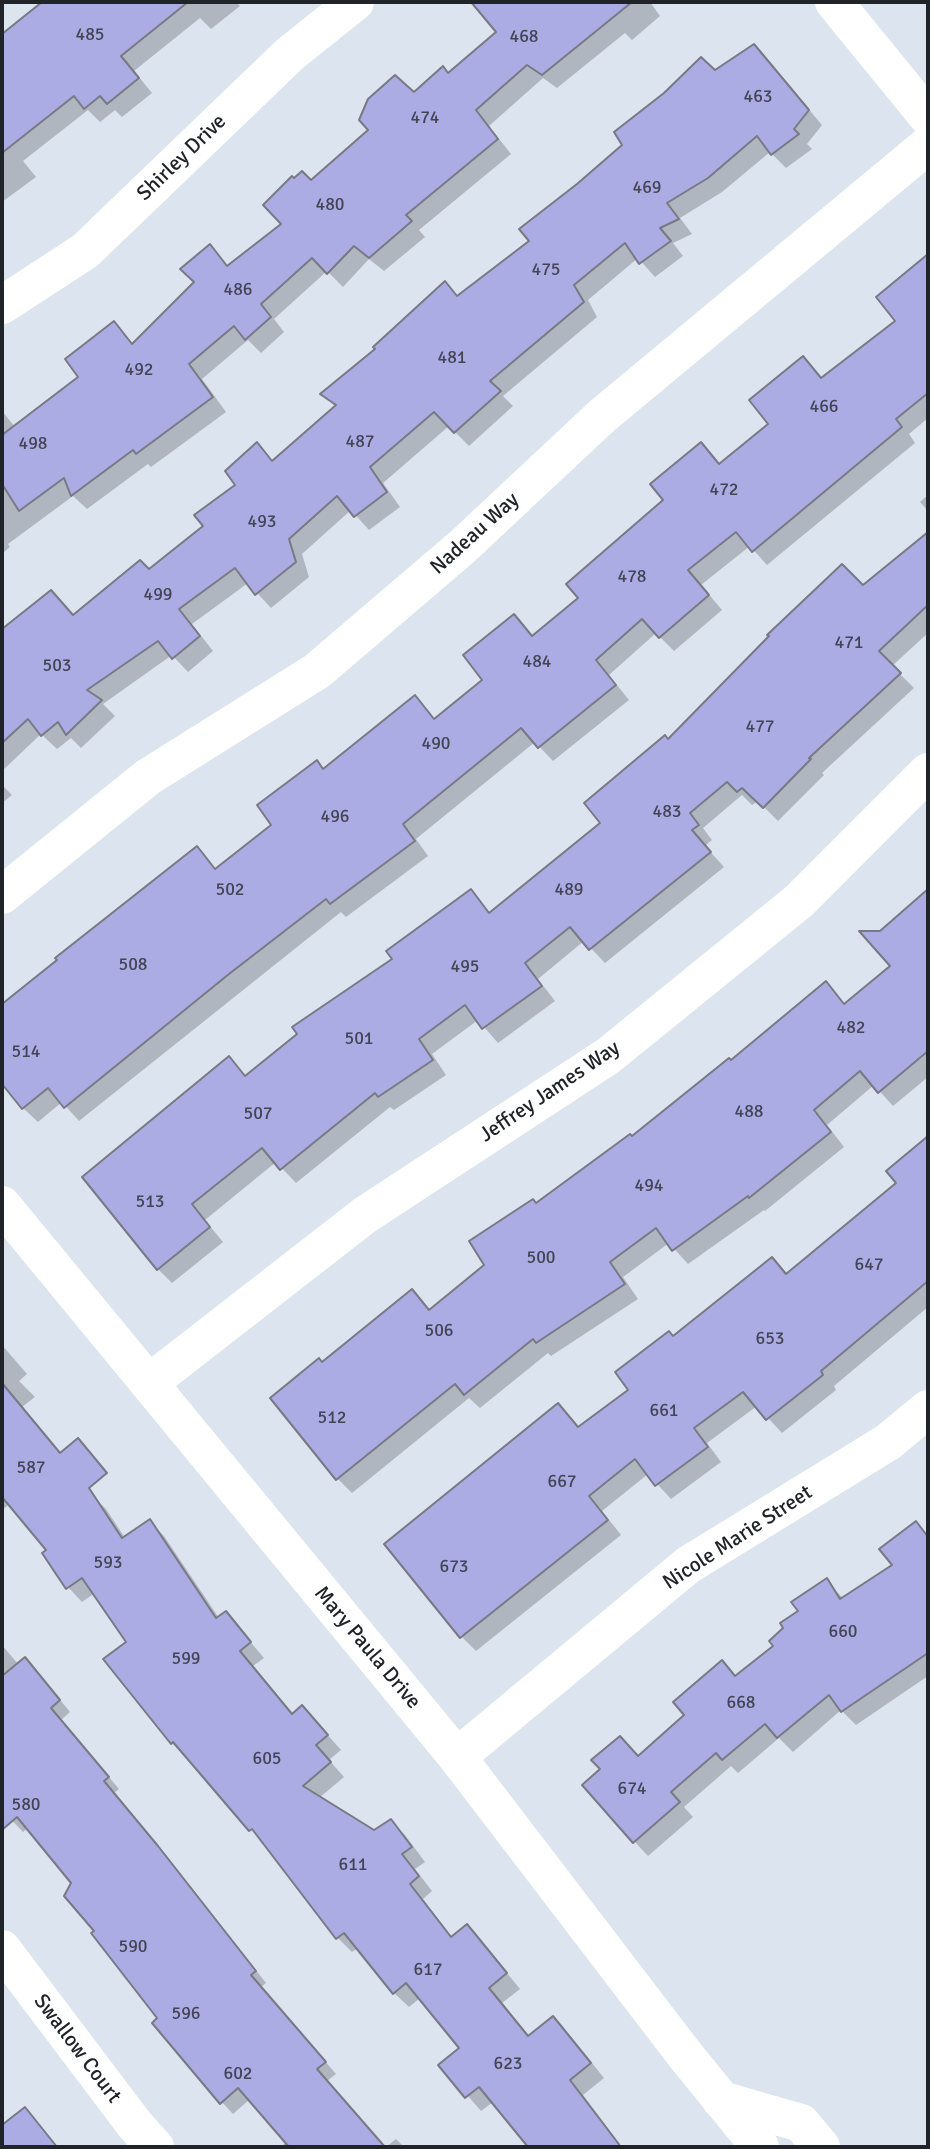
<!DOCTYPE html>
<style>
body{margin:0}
#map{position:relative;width:930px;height:2149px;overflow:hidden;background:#dbe4ef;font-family:Signika,sans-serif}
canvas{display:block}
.frame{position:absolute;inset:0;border:4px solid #202327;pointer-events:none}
</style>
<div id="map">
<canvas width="930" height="2149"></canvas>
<div class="frame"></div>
</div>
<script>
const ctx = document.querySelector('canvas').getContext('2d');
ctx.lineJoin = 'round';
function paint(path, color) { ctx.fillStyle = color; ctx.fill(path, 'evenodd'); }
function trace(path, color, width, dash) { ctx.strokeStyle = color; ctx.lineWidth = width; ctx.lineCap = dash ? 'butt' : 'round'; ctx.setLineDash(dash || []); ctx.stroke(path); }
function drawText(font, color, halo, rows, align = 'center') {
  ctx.font = font + ' Signika,sans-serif'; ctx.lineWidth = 7; ctx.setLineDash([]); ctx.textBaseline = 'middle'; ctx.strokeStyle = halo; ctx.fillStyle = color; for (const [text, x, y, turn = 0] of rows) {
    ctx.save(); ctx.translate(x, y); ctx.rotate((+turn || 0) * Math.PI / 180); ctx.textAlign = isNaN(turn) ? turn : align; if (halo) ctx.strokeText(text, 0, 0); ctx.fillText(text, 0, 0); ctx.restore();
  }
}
const shadow = new Path2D(`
 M45,2H236L240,6L211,29L200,18L134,71L152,93L122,117L115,110L100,122L88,110L23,161L36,177L2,202V41L20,27L18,24Z
 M485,2H650L660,16L632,40L625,33L557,88L543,78L489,126L511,154L419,230L425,237L384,271L369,259L343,287L327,271L274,319L284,332L261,353L248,340L202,379L226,412L151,467L148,464L87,509L73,496L8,544L10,547L2,554V411L15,427L81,377L114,323L134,345L197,283L210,247L229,267L284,224L311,183L413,95L449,75L498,32L479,8Z
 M768,61L822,125L807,144L812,149L786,168L770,152L722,192L680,218L692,234L673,243L683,256L655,277L638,258L588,300L597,317L503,396L513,406L469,446L449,426L383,483L400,507L369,530L351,510L302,554L309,577L271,608L248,583L192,624L213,651L188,672L172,655L103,704L115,716L81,748L71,738L57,749L41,734L2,771V631L51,592L74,616L149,572L205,526L238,485L257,445L273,462L336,407L323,394L377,349L445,283L459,297L532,242L579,185L715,72Z
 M925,259L928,261V418L909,434L915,443L767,565L750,546L701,585L722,610L674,651L656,633L609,675L629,700L553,761L535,742L416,839L428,856L346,917L341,912L79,1121L62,1102L38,1122L23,1108L2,1081V1007L197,849L217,870L274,825L317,762L325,770L415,697L436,720L485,680L514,616L533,637L581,599L665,500L701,444L720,465L770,424L803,358L823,379L897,321Z
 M928,495V511L920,502Z
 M928,535V633L892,666L914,688L822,773L824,775L778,821L758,801L752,805L742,795L703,828L712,840L705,846L724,867L605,963L584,941L538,979L555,1001L498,1043L478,1020L432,1054L446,1075L394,1110L390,1107L296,1183L276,1162L205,1220L223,1242L172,1283L158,1269L229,1058L247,1077L394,959L471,891L491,914L603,823L669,741Z
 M2,785L12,795L2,803Z
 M918,900L928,911V1077L893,1106L874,1085L827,1125L844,1147L765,1211L764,1210L688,1264L669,1243L623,1277L638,1299L551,1356L548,1353L480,1408L469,1398L352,1493L337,1478L322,1364L412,1291L430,1311L487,1265L536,1205L632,1138L731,1063L826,983L846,1005L892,966Z
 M928,1138V1307L834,1386L836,1390L782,1433L757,1406L707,1443L721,1462L671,1499L648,1474L602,1511L621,1535L476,1651L461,1636L558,1405L579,1428L631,1390L674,1338L772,1259L788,1274L898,1183L888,1171Z
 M2,1345L27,1374L19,1381L35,1397L22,1407L85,1483L10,1504L2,1510Z
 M92,1495L106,1509L125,1538L149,1521L164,1536L219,1618L226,1613L264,1658L253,1666L293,1715L316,1722L341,1750L329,1760L344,1777L319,1798L374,1833L390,1821L405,1835L425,1862L415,1869L432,1891L423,1899L453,1938L467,1926L481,1941L520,1989L502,2003L530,2037L553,2018L567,2032L604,2078L583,2095L622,2147H530L493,2102L481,2111L441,2065L462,2049L420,1998L409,2007L394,1993L358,1948L352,1952L338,1938L265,1843L172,1743L128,1642L95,1593L82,1602L68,1587Z
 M916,1523L928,1535V1657L926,1659L928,1663V1676L856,1725L841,1710L793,1752L779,1738L738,1773L731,1766L684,1807L693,1817L648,1856L634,1841L639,1757L686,1715L722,1662L736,1677L775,1647L800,1612L826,1581L844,1599L894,1566Z
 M2,1645L18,1664L36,1670L70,1712L61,1720L119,1789L114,1793L169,1859L266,1983L261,1987L336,2074L327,2081L384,2147H280L287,2142L250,2099L233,2114L195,2073L96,1931L73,1883L28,1828L23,1832L2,1810Z
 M396,2139L404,2147H386Z`);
const building = new Path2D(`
 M42,2H188L121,56L139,78L107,104L100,96L84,109L74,96L2,153V34Z
 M471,2H632L542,75L527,65L476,110L498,139L406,215L412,221L369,258L354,246L327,274L312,258L261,304L271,317L245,340L234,326L189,364L213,397L136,454L133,450L71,496L64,478L19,511L2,484V435L78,377L65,359L114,321L132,344L194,282L180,269L210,244L227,266L281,224L263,205L292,176L294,178L302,171L311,180L368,130L359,120L368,99L395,75L414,92L443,66L448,73L496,32Z
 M754,44L809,110L794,129L799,134L771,155L757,136L708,178L667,203L679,219L660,228L671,241L639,264L625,243L574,285L584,302L490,381L501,391L454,433L434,412L370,467L387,492L354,517L337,496L289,539L296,562L255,595L235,568L179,609L200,636L172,659L158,641L87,690L102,700L66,735L58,722L41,736L28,719L2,743V629L51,590L73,615L140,560L149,569L203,526L194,515L235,485L225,471L257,442L272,461L336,405L320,394L375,349L373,347L445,281L457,296L529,241L519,229L577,184L622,145L614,132L664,93L701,57L715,70Z
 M928,254V393L896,419L902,427L752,552L736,532L688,570L709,595L659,638L642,619L596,660L616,685L538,748L521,728L403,824L415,841L330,904L326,899L229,974L64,1108L48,1088L22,1109L2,1084V1004L57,960L55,958L197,846L215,869L271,825L257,805L317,760L323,769L415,695L434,719L482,680L463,655L514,614L532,636L578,598L566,584L663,500L650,484L701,442L719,464L768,424L749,400L803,356L821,378L895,321L876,297Z
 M928,532V605L879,651L901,673L809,758L811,759L763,808L742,788L737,792L727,782L690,813L699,825L692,830L711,852L589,950L570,927L525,963L542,986L482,1029L465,1005L419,1039L433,1060L378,1097L375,1093L280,1170L262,1148L192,1204L210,1227L157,1270L82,1177L229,1056L245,1076L297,1034L292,1027L392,959L386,951L471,889L489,913L600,823L584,803L665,735L668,739L769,636L767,635L842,564L863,585Z
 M928,889V1051L878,1093L860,1071L814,1110L831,1132L749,1198L748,1196L672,1251L656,1228L610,1262L625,1284L536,1343L533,1339L464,1395L455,1384L336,1480L270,1398L319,1358L322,1362L412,1289L429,1310L484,1265L469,1241L533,1199L536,1203L630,1134L632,1136L729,1058L731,1060L826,981L844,1004L890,966L859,931H880Z
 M928,1136V1281L821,1371L823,1375L766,1420L743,1392L694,1428L708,1447L655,1486L635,1459L589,1496L608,1520L460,1638L384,1544L558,1403L578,1427L628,1390L615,1372L669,1331L673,1336L772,1257L786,1274L896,1183L886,1171Z
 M2,1383L60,1453L78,1438L107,1473L89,1488L122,1538L150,1519L216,1618L226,1611L251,1642L240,1651L292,1714L302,1705L328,1735L316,1745L331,1762L303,1786L374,1830L391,1819L412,1847L402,1854L419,1876L410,1884L451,1937L467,1924L507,1973L489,1988L528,2036L553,2016L591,2063L570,2080L621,2147H528L479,2087L465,2098L438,2065L459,2048L406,1983L393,1994L344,1933L336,1939L252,1829L249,1831L173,1742L171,1744L103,1659L126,1642L82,1578L66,1589L42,1553L46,1550L2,1497Z
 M916,1521L928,1537V1653L841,1712L829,1695L777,1738L765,1724L722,1760L716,1753L671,1792L680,1802L633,1843L582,1785L600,1769L591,1760L620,1736L638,1756L684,1715L673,1702L722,1660L735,1676L773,1646L769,1641L783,1628L780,1623L798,1611L791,1602L827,1578L840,1599L892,1565L879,1549Z
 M25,1657L60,1700L51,1708L109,1777L104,1781L158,1846L256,1971L251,1975L326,2062L317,2069L385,2147H289L238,2088L220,2104L152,2023L157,2018L91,1933L94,1931L64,1896L71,1883L17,1817L2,1830V1676Z
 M25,2107L57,2147H2V2125Z`);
const minor = new Path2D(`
 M834,2L928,117
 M2,305L85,251L290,54L355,2
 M2,895L148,777L317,671L462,547L602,416L928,145
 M2,1205L457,1757L685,2055L760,2147
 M149,1383L365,1215L608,1056L799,901L928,772
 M457,1757L688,1565L888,1442L928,1409
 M2,1949L135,2125L155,2147
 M721,2100L801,2123L821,2147`);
const numberNames = [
 ["485",90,35],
 ["468",524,37],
 ["463",758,97],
 ["474",425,118],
 ["469",647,188],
 ["480",330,205],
 ["475",546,270],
 ["486",238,290],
 ["481",452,358],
 ["492",139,370],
 ["466",824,407],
 ["487",360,442],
 ["498",33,444],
 ["472",724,490],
 ["493",262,522],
 ["478",632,577],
 ["499",158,595],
 ["471",849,643],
 ["484",537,662],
 ["503",57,666],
 ["477",760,727],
 ["490",436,744],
 ["483",667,812],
 ["496",335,817],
 ["502",230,890],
 ["489",569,890],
 ["508",133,965],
 ["495",465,967],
 ["482",851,1028],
 ["501",359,1039],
 ["514",26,1052],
 ["488",749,1112],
 ["507",258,1114],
 ["494",649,1186],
 ["513",150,1202],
 ["500",541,1258],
 ["647",869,1265],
 ["506",439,1331],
 ["653",770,1339],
 ["661",664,1411],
 ["512",332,1418],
 ["587",31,1468],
 ["667",562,1482],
 ["593",108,1563],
 ["673",454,1567],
 ["660",843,1632],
 ["599",186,1659],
 ["668",741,1703],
 ["605",267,1759],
 ["674",632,1789],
 ["580",26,1805],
 ["611",353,1865],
 ["590",133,1947],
 ["617",428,1970],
 ["596",186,2014],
 ["623",508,2064],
 ["602",238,2074]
];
const streetNames = [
 ["Shirley Drive",182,158,-44],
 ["Nadeau Way",475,534,-42],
 ["Jeffrey James Way",550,1092,-34],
 ["Nicole Marie Street",738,1538,-33],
 ["Mary Paula Drive",367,1648,50],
 ["Swallow Court",77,2049,53]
];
paint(shadow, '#0003');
paint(building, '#abace3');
trace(building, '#787984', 2);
trace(minor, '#fff', 38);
drawText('18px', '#434556', null, numberNames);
drawText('21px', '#202327', '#fff', streetNames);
</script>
